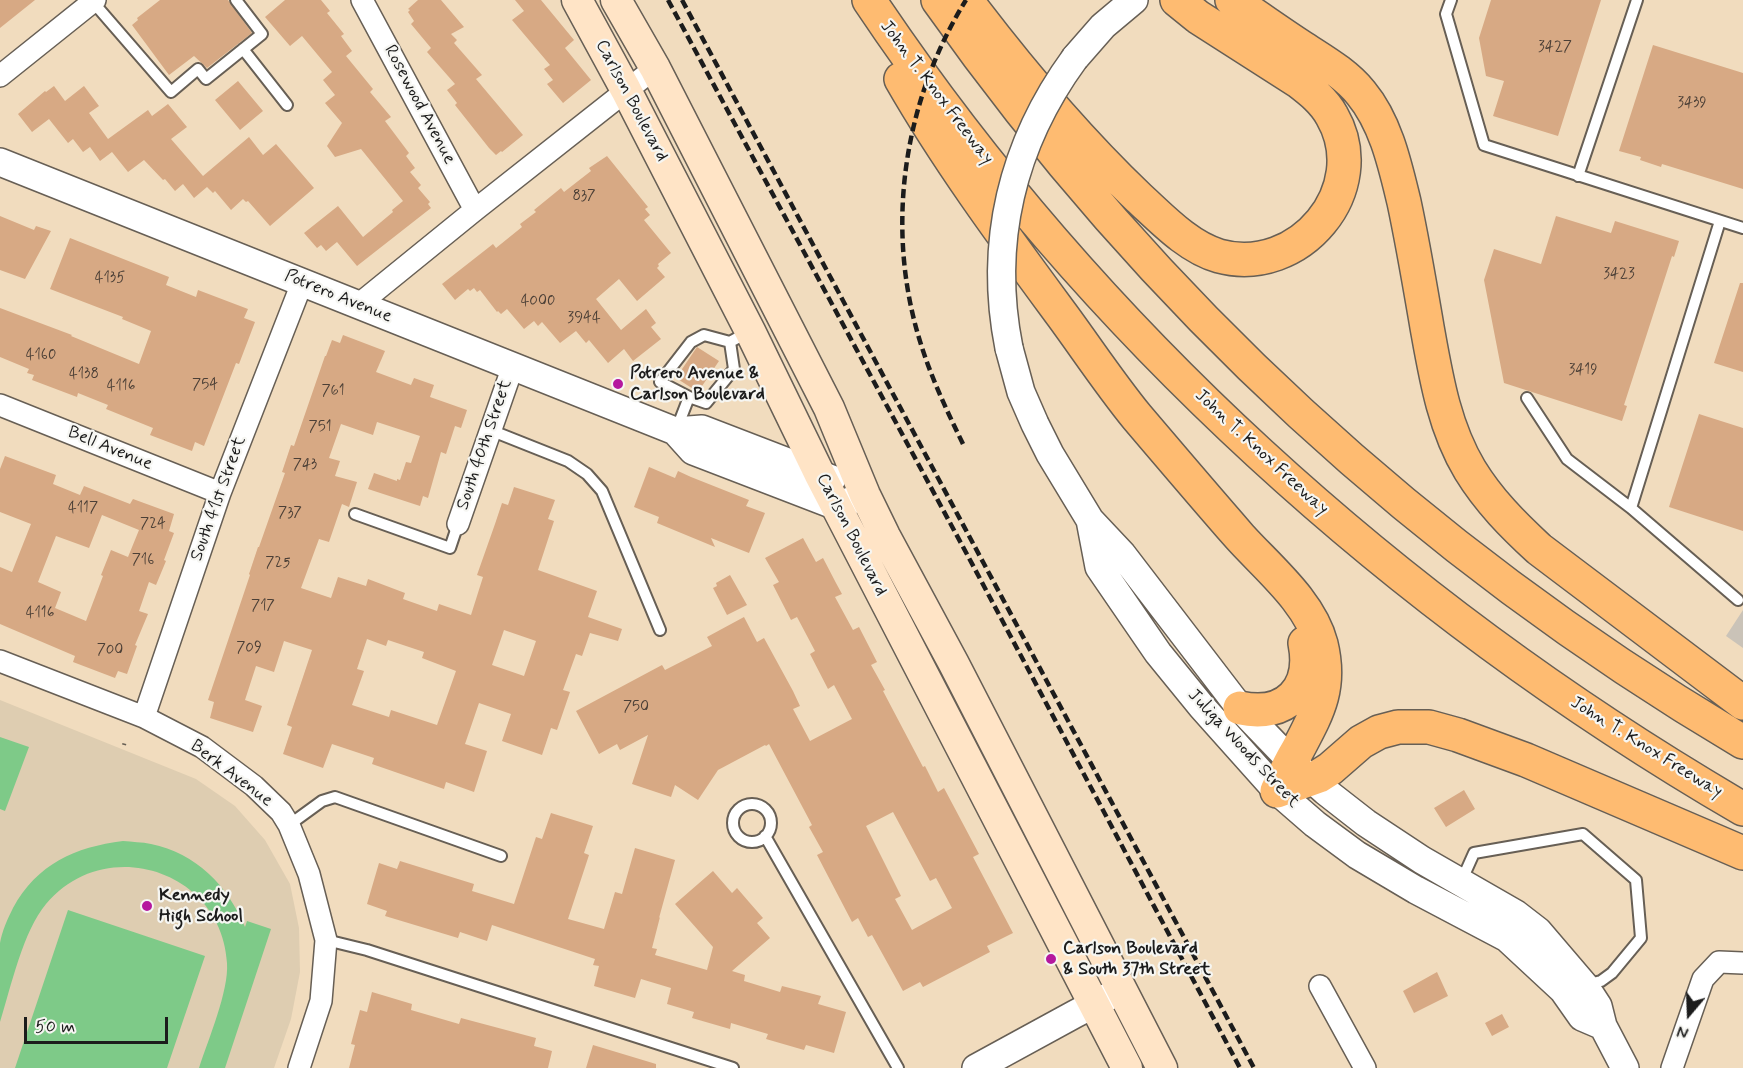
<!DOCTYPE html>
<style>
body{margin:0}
#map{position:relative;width:1743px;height:1068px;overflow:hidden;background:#f1dcbe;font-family:Mynerve,sans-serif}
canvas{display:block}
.north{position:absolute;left:1659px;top:984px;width:60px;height:60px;-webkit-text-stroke:4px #f6f6f2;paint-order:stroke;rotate:199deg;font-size:16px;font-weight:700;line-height:24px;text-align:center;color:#1c1c1c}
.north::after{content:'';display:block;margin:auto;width:21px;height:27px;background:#1c1c1c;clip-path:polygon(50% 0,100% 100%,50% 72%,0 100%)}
.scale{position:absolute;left:24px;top:1017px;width:144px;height:27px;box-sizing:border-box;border:3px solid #1c1c1c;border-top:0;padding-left:8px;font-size:18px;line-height:21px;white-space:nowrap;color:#1c1c1c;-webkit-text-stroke:4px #f6f6f2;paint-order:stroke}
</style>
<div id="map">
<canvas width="1743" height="1068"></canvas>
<div class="north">N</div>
<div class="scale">50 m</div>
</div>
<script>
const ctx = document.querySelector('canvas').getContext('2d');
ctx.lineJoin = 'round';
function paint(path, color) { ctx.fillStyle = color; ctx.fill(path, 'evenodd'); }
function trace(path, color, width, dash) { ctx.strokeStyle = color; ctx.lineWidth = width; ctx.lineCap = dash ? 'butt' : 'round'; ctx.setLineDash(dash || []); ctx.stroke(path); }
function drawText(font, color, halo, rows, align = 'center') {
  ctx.font = font + ' Mynerve,sans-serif'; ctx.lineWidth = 4.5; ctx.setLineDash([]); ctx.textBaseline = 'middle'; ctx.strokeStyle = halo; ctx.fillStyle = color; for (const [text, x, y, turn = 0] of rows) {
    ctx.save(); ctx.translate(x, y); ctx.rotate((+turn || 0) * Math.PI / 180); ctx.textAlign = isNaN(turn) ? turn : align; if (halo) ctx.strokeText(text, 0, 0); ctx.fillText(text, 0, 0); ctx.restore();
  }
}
const built = new Path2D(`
 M0,700L196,779L235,806L265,840L290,884L299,928L300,972L291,1019L274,1068H0Z`);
const industrial = new Path2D(`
 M1743,610V648L1726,636Z`);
const green = new Path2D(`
 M0,737L29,747L5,811L0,809Z
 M123,841C132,842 142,842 151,844C196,853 228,886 245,927L247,921L271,929L225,1068H199C208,1040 229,991 227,963C222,870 105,833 46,904C23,931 11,987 0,1022C0,1003 0,985 0,966C0,958 0,950 0,943C2,931 8,918 13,908C37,864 75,847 123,841Z
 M68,910L205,956L167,1068H15Z`);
const building = new Path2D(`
 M0,0H35L0,28Z
 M160,0H228L252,33L207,68L194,56L169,75L132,25L138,20L137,18Z
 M285,0H321L330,11L327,13L344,34L341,36L352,51L346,56L373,89L370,92L391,117L385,121L409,153L406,156L415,168L410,172L421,185L418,188L430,202L428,204L431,208L357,266L337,242L326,251L321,245L317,248L304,233L338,206L363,237L393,212L392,210L403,201L361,149L335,157L327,146L342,123L325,103L335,95L323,80L332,72L302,36L290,46L265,17Z
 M418,0H441L464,27L451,34L457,40L454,43L482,75L476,79L523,135L502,152L501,151L496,155L489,148L455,105L457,103L447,90L455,84L427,52L431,48L411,24L414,21L408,12L410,10L408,9Z
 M515,0H541L574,40L565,48L591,80L563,103L547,84L553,80L544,69L550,65L512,20L524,11Z
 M1491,0H1601L1558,136L1493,116L1504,81L1486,76L1479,38Z
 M1653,45L1743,73V189L1662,164L1661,167L1640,160L1641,157L1619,151Z
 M238,81L263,111L240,130L215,100Z
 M54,86L65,101L84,86L99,106L89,113L108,139L148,110L152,116L168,104L187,127L171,139L203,176L249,137L263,155L276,144L314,188L270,226L248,201L246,202L243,199L231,210L215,191L213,193L207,187L194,198L183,184L175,191L165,179L163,180L144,160L128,172L112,152L100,161L90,147L83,152L73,139L68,143L49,119L32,132L18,114L45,91L46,92Z
 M607,156L648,207L645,209L650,215L644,220L671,253L658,264L659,266L657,268L665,277L637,301L619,279L596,299L621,330L646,309L656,323L651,327L661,339L633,361L624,349L608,363L589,340L586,343L576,331L560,343L542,322L538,326L534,321L524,329L507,309L501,314L498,311L497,312L480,290L477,292L474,288L470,291L468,289L455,300L442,284L493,244L496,248L522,227L520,224L536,212L534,210L561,188L564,192L591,171L589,168Z
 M0,216L34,230L36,226L51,231L25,279L0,270Z
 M1556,216L1611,233L1615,221L1679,241L1674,257L1672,256L1624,405L1627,406L1622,421L1504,383L1484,280L1494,249L1541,264Z
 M70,238L169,277L166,285L196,297L198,290L248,309L244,318L255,322L239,364L236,363L204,446L195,442L192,451L150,435L153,428L106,409L108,405L78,393L77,397L32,380L34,375L27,373L29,369L0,357V308L72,335L71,336L139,364L151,331L122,319L123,317L50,289Z
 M1740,283H1743V372L1714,363Z
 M343,335L385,351L376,372L411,385L414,378L434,385L430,397L467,410L461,428L455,426L446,454L441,452L428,498L423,496L420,506L368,489L374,473L397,481V479L400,480L406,462L411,463L420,436L377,422L373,435L341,424L329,458L340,461L335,476L357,482L349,507L342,504L329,542L319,539L301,588L331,598L338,577L366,586L368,579L405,593L403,599L437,611L439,604L471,615L483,577L477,575L495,524L502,503L508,505L514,487L555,500L548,519L554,521L538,570L597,591L588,617L622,629L618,641L590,633L582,656L576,654L563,690L570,692L557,730L551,728L542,755L502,741L511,714L479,703L465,744L487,751L474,792L446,782L444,789L372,764L374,758L332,744L323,768L283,754L292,727L287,725L312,650L284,641L274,672L256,666L245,700L262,706L253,732L210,718L214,702L208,700L250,575L249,574L258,547H259L285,473L282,472L291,445L294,446L325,356H326L332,340L340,343ZM504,630L536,641L524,676L492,665ZM367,639L386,646L388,640L424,652L422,658L456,671L437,725L391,710L389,717L352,705L364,671L357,669Z
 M697,347L719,361L698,392L676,378Z
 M1699,414L1743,428V531L1669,507Z
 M5,456L56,475L53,484L80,495L84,486L130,504L133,499L174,514L169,531L174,533L164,560L166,561L156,585L149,582L139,611L148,614L135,645L137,646L127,674L118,671L115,678L73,662L75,656L0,624V567L12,572L31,524L0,512V469ZM102,515L139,530L128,557L111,550L101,575L103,576L86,621L55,608L61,592L38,582L56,536L89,548Z
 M649,467L675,478L678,471L691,477L749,500L746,506L765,513L749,553L711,538L715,547L657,523L659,517L634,507Z
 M803,538L816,562L823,558L836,583L842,594L835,597L853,630L859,627L877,662L871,665L885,690L883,691L923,767L925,766L938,792L944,788L979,854L973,857L1013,933L987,946L990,952L923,987L920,982L903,991L872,935L868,937L858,918L852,922L817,855L823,852L809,827L812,825L769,744L766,746L765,745L718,770L698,800L675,785L671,797L632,784L648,735L620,750L617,744L599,754L576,711L662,665L665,670L712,646L707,637L744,617L757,642L764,638L793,691L800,706L793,709L810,741L852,719L834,685L828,689L810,654L815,651L797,617L791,620L773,585L779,582L765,558ZM893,812L930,881L936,878L952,908L912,930L895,899L901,896L866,826Z
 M730,575L747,605L727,615L713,588L717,586L716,583Z
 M1464,790L1475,809L1446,827L1434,808Z
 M551,813L593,826L584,853L589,855L568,919L604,929L615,892L622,894L635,848L675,860L659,918L660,917L652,948L657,949L655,955L707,970L713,947L675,904L713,871L732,893L737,888L749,902L763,918L757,923L770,938L732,971L745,975L744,981L780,992L782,986L821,996L818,1004L846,1012L834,1053L806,1045L804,1050L766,1039L768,1034L751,1029L731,1023L730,1029L692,1018L694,1012L667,1004L671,988L641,979L635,998L594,986L599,966L593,965L595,959L492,925L487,941L460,932L458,938L385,916L387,911L367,904L379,863L397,869L400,861L474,884L472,891L514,904L536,837L542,839Z
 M1437,972L1448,996L1414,1013L1403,991Z
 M372,992L412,1004L411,1010L459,1024L461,1018L536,1038L534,1046L552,1051L548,1068H349L355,1045L351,1044L360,1010L367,1012Z
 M1502,1014L1509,1027L1492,1036L1485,1023Z
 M593,1045L656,1064V1068H586Z`);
const path = new Path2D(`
 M124,745L125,741`);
const service = new Path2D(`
 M1451,0L1446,14L1484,145L1743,228
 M93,2L171,92L198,69L206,79L262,34L236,0
 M243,49L287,105
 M1578,176L1637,0
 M689,397L660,382L691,342L704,335L730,342L750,331
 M1527,398L1567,459L1631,508L1720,221
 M677,428L689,397L706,403L734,369L730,342
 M490,430L568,461L587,474L602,491L660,630
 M1631,508L1738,600
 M355,514L450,548L458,524
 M733 823a19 19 0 1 1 38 0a19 19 0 1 1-38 0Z
 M289,825L322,801L335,797L501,856
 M765,836L898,1068
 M1461,882L1474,853L1583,834L1636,880L1641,938L1612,973L1601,981L1586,985
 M326,940L367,950L733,1068`);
const minor = new Path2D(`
 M362,0L475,210
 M0,76L95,0
 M358,305L475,210L655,68
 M0,405L220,493
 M458,524L513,366
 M0,661L144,717L202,747L254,786L281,812L289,825L309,874L326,940L321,1001L299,1068
 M144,717L220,493L302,283
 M1320,986L1365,1068
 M1672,1068L1703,979L1719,962L1743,963`);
const tertiary = new Path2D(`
 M1075,58L1103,26L1134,0
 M0,162L675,431L693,451L836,506L850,501
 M1009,348L1021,392L1035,424L1050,454L1090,520L1122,554L1240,708L1291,761L1325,791L1366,823L1422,860L1516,914L1538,931L1585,986L1598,1006L1603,1026L1625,1068
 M675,431L702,429L832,479
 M1090,520L1099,567L1158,653L1202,707L1277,791L1315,824L1357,855L1416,890L1507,938L1563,990L1582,1017L1603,1026
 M976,1068L1075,1014L1121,990`);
const secondary = new Path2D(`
 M577,0L626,90L750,331L819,473L1127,1068
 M616,0L655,68L829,408L865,495L885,536L954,664L1162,1068`);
const motorway = new Path2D(`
 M869,0C1092,333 1398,608 1743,809
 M938,0C1152,303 1424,553 1743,742
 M966,0C1019,70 1075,137 1139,198C1162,219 1188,247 1219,256C1299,278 1374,189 1332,116C1324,101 1311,91 1298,81L1198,17L1177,0
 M1232,0C1255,15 1277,31 1300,46C1321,60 1345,73 1361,93C1386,123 1395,165 1404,202C1413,244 1420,286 1427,327C1436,377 1444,427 1470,470C1489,501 1513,525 1539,549L1743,703
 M901,79C948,161 1006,239 1062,315C1087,349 1110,384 1137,417C1171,457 1205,497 1240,537C1269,569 1310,602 1321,644C1332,689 1317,713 1297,751C1289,764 1283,778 1277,791
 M1240,708C1286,718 1314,689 1305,643
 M1277,791L1319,776L1330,769L1361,742L1379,732L1398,727H1429L1458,735L1526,760L1743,853`);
const rail = new Path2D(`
 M668,0L969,558L1240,1068
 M682,0L1254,1068
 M963,444C946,409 930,375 919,338C885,225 904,100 966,0`);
const tertiaryBridge = new Path2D(`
 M1009,348C988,243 1012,144 1075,58`);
const markers = [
 [618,384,6,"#b5179e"],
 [147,906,6,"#b5179e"],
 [1051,959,6,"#b5179e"]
];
const numberNames = [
 ["3427",1555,48],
 ["3439",1692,104],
 ["837",584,197],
 ["3423",1619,275],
 ["4135",110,279],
 ["4000",538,302],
 ["3944",584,319],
 ["4160",41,356],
 ["3419",1583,371],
 ["4138",84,375],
 ["754",205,386],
 ["4116",121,387],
 ["761",333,392],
 ["751",320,428],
 ["743",305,466],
 ["4117",83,509],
 ["737",290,514],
 ["724",153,525],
 ["716",143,561],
 ["725",278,564],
 ["717",263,607],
 ["4116",40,614],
 ["709",249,649],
 ["700",110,651],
 ["750",636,708]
];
const streetNames = [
 ["John T. Knox Freeway",936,93,53],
 ["Carlson Boulevard",631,101,62],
 ["Rosewood Avenue",419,105,62],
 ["Potrero Avenue",338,297,22],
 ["South 40th Street",485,445,-71],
 ["Bell Avenue",110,449,22],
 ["John T. Knox Freeway",1261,453,43],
 ["South 41st Street",219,499,-70],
 ["Carlson Boulevard",851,535,63],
 ["John T. Knox Freeway",1646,748,32],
 ["Juliga Woods Street",1243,749,47],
 ["Berk Avenue",231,774,37]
];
const poiNames = [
 ["Potrero Avenue &",630,374],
 ["Carlson Boulevard",630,395],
 ["Kennedy",159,896],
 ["High School",159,917],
 ["Carlson Boulevard",1063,949],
 ["& South 37th Street",1063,970]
];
paint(built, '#decdb1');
paint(industrial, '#cac3b8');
paint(green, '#7eca88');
paint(building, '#d7a984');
trace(service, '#675f55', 14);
trace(minor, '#675f55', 24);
trace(tertiary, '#675f55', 30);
trace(secondary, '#675f55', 33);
trace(motorway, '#675f55', 36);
trace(path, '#675f55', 4, [1.5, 4.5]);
trace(service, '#fff', 10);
trace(minor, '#fff', 21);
trace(tertiary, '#fff', 27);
trace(secondary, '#ffe4c6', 30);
trace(motorway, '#febb71', 33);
trace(rail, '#1c1c1c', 4.5, [9, 4.5]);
trace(tertiaryBridge, '#675f55', 30, []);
trace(tertiaryBridge, '#fff', 27);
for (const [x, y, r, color] of markers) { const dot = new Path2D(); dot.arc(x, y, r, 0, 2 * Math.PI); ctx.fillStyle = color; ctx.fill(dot); trace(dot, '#f6f6f2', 2); }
drawText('15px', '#4b3f36', null, numberNames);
drawText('18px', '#1c1c1c', '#f6f6f2', streetNames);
drawText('bold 18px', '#1c1c1c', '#f6f6f2', poiNames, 'left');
</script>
